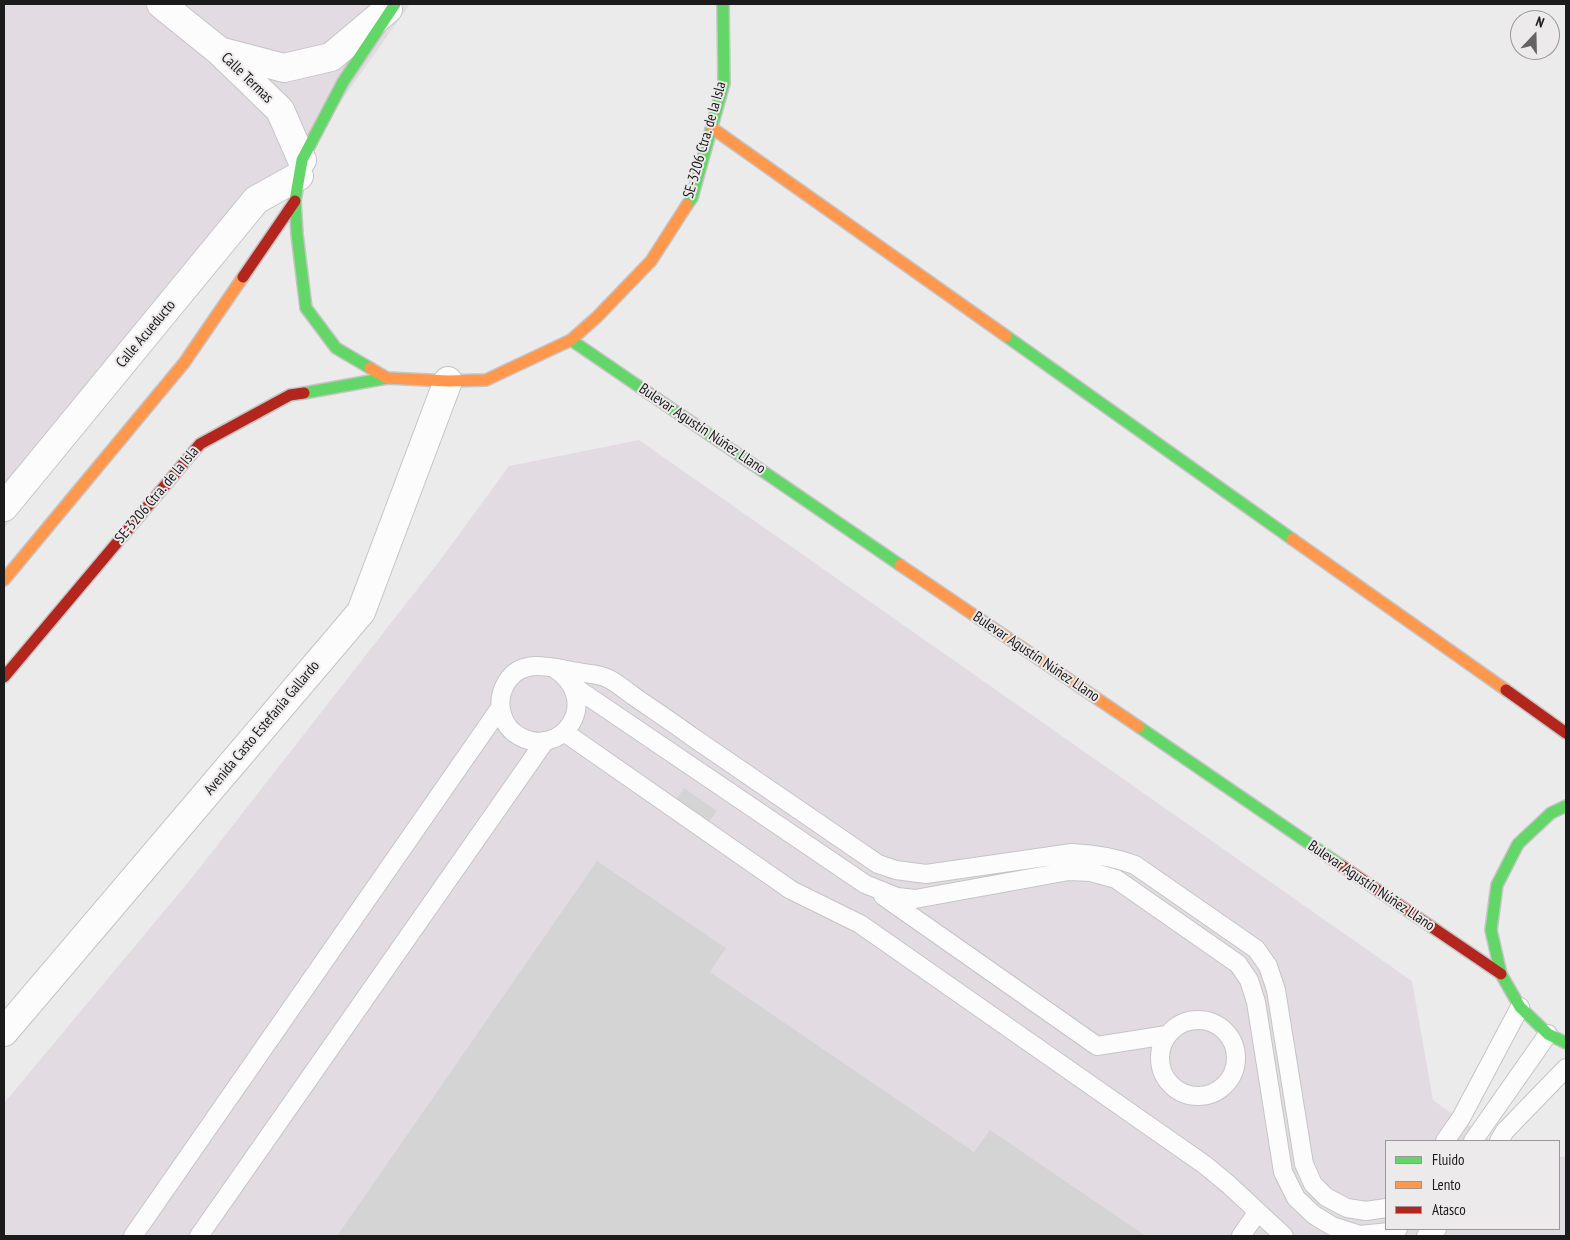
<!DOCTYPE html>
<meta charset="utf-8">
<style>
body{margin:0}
#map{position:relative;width:1570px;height:1240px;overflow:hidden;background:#ecebec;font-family:"PT Sans Narrow",sans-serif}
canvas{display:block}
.frame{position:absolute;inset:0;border:5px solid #1c1b1c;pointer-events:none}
.legend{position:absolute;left:1385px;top:1140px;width:175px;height:90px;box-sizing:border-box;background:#edeaec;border:1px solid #999799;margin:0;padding:6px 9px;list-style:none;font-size:15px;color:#1c1b1c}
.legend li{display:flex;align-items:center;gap:10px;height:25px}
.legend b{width:25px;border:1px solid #999799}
.north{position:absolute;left:1510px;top:10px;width:50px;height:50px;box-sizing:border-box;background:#edeaec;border:1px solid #999799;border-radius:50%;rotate:21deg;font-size:14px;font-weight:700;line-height:20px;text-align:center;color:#1c1b1c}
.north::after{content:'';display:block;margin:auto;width:18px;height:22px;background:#656465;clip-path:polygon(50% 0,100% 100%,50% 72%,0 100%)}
</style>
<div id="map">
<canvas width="1570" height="1240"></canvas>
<div class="frame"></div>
<ul class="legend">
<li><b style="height:6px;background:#63d668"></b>Fluido</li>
<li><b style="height:6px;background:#ff974d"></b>Lento</li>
<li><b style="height:6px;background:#b3261e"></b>Atasco</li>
</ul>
<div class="north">N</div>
</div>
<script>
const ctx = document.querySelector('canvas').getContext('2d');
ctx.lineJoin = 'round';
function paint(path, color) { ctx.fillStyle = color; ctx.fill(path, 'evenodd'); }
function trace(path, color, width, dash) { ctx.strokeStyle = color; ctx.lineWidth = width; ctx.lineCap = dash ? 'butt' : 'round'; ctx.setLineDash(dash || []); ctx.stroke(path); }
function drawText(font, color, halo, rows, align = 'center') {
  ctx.font = font + ' "PT Sans Narrow",sans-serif'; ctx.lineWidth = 4; ctx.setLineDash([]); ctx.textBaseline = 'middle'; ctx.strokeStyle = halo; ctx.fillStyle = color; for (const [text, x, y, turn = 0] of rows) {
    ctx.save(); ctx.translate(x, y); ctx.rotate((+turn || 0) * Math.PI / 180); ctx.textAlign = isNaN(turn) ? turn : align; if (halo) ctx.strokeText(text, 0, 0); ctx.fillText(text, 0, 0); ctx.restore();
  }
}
const built = new Path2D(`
 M4,4H410L325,124L4,529Z
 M639,440L1412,981L1433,1100L1491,1141H1386V1229H1559V1157L1566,1156V1236H4V1103L194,875L444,555L509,466Z`);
const building = new Path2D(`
 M684,788L717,811L708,823L676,800Z
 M597,861L726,948L710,972L974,1152L990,1130L1146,1236H337Z`);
const lane = new Path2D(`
 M554,668C604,701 561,760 519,736C502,727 496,704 504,687C519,655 551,668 578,672C587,674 599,674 607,678C616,682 624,689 632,695C652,709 672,722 691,736C754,779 816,822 878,864L896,870L926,874L1072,853C1094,854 1114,857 1135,865L1256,949L1268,966L1276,990L1304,1164L1313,1184L1326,1197L1347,1208L1366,1211L1386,1208
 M573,686L865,884L897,897L915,899L1069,871L1091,872L1116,879L1238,964L1249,980L1256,1002L1283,1172L1296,1198L1314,1215L1332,1226L1360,1235L1389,1232L1398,1229
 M564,732L791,890L860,924L1205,1165L1228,1184L1284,1236
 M883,896L1097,1046L1167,1035
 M1160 1058a38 38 0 1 1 76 0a38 38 0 1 1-76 0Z
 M1445,1141L1461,1118L1520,1007
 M1473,1141L1548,1034
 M1499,1141L1505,1131L1566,1068
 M133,1236L500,708
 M199,1236L545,741
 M1241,1236L1257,1213
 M1426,1236L1437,1229`);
const street = new Path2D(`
 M161,4L218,50L280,110L302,160
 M219,51L284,68L331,57L388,9
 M4,507L256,200L299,176
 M4,1032L361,612L448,381`);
const fast = new Path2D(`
 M687,205L692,198L724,83L723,4
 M1006,336L1292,539
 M571,340L900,565
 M370,368L336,348L306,308L297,234L295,201L302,160L343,82L395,4
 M304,393L387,378
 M1139,727L1342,866
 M1566,806L1551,813L1518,844L1497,885L1491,930L1501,974L1520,1007L1548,1034L1566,1043`);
const slow = new Path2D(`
 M712,128L1006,336
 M370,368L387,378L448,381L486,380L571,340L597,317L651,261L687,205
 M1292,539L1506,690
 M900,565L1139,727
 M4,580L184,363L243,277`);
const jam = new Path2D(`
 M243,277L295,201
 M4,677L200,444L290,395L304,393
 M1506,690L1566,733
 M1342,866L1501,974`);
const streetNames = [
 ["Calle Termas",247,78,44],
 ["SE-3206 Ctra. de la Isla",705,140,-74],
 ["Calle Acueducto",146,334,-50],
 ["Bulevar Agustín Núñez Llano",702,429,34],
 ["SE-3206 Ctra. de la Isla",157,495,-50],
 ["Bulevar Agustín Núñez Llano",1036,657,34],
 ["Avenida Casto Estefanía Gallardo",262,728,-50],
 ["Bulevar Agustín Núñez Llano",1371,886,34]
];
paint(built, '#e2dce2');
paint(building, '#d5d4d5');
trace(lane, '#c5c4c5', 20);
trace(street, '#c5c4c5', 30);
trace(fast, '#c5c4c5', 14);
trace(slow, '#c5c4c5', 14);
trace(jam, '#c5c4c5', 14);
trace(lane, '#fcfcfc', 18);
trace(street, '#fcfcfc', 28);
trace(fast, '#63d668', 11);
trace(slow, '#ff974d', 11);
trace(jam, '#b3261e', 11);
drawText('15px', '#1c1b1c', '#edeaec', streetNames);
</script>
